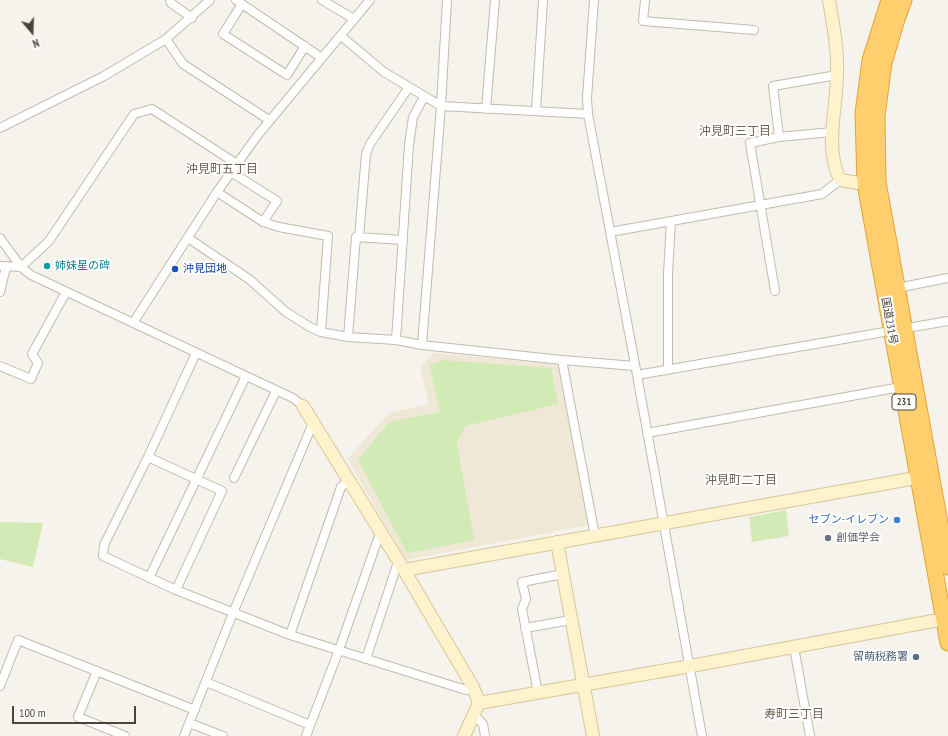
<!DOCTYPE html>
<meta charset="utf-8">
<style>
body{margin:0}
#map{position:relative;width:948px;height:736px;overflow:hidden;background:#f6f3ec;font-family:"PT Sans Narrow",sans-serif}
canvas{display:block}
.north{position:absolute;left:12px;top:12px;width:40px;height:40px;-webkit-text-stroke:3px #fff;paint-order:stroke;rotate:161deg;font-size:11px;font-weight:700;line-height:16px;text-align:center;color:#4b4439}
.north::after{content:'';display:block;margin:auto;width:14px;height:18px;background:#4b4439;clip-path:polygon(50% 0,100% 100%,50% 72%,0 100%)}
.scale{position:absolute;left:12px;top:706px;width:124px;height:18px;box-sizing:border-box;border:2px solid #4b4439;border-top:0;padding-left:5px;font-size:12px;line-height:14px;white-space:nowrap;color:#4b4439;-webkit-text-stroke:3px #fff;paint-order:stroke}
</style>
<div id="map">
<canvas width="948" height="736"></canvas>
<div class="north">N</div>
<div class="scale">100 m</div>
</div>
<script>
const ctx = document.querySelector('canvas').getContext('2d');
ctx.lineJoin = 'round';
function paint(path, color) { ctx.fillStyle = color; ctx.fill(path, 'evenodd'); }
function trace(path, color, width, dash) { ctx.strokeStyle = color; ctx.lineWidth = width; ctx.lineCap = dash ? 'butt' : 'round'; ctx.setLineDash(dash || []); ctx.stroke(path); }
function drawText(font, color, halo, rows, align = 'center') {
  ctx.font = font + ' "PT Sans Narrow","Noto Sans JP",sans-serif'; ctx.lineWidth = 4; ctx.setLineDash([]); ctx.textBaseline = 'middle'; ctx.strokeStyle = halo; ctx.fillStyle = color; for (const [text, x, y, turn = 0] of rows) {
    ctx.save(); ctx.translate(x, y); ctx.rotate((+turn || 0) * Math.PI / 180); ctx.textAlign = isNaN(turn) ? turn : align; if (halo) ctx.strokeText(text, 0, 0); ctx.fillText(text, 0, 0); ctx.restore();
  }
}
const education = new Path2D(`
 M434,353L558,364L589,525L406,560L347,459L389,413L429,404L420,367Z`);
const green = new Path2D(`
 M443,360L551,368L558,404L465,426L457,443L474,540L407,553L358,460L389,422L440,412L429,365Z
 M786,510L789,536L752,542L749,517Z
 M0,522L43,523L33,567L0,559Z`);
const street = new Path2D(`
 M170,0L171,3L192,18
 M236,0L322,58
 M322,0L354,19
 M594,0L587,98L588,114L637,375L702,736
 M645,0L643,21L754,30
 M242,4L223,34L287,75L305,46
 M341,36L384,72L441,106L588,114
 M166,39L183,64L269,120
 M486,109L495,0
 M536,111L543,0
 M0,128L104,76L166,39L210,0
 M779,137L773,86L837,75
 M231,172L277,201L263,222
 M217,192L263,222L279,227L328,236L321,332
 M610,232L822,194L840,180
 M359,237L366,154L370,144L409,87
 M0,238L21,267L31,275L293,398L303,406
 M188,238L249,279L286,312L310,327L321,332L348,337L396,340L422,345L562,360L635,366
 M0,266L21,267L49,241L134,114L152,109L237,164
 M897,288L948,278
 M775,291L750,143L779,137L832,132
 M0,292L6,267
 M133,323L217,192L257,136L370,0
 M348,337L356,237L403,240
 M396,340L409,145L413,117L424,97
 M422,345L441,106L447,0
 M196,353L148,457L104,545L103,556L176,590L290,635L466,690L473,687
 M562,360L595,536
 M0,366L31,379L38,363L32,354L66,292
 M668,369V274L671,221
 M637,375L948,321
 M647,433L901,387
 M148,457L222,491L176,590
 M234,478L276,391
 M149,578L246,376
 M525,628L571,620
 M290,635L341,487L349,480
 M794,647L810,736
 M366,659L398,562
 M97,671L78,717L125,736
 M206,682L310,725
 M0,686L18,640L195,710
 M538,693L522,609L526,599L522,582L563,574
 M473,714L483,724L485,736
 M189,723L223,736
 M184,736L233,613L313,423
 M306,736L339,650L380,533`);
const secondary = new Path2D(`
 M829,0C833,24 838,49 837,74C837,108 824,147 840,180L865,184L872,183
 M303,406L404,570L473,687L479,703
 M557,542L593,736
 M404,570L927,476
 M479,703L696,665L933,621L948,620
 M464,736L479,703`);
const highway = new Path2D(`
 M889,0L870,60L863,113L865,184L948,643
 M904,0L897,19L884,63L877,116L878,182L948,567`);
const markers = [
 [47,266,4,"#0f9aa8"],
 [175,269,4,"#1a4fb4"],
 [897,520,4,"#3f7fe0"],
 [828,538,4,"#6b7280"],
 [916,657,4,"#5c6f8a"]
];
const shields = [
 [904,402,24]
];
const shieldNames = [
 ["231",904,402]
];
const cultureNames = [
 ["姉妹星の碑",55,266]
];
const transitNames = [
 ["沖見団地",183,269]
];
const streetNames = [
 ["国道231号",889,321,80]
];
const shopNames = [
 ["セブン-イレブン",889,520]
];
const worshipNames = [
 ["創価学会",836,538]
];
const serviceNames = [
 ["留萌税務署",908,657]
];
const neighbourhoodNames = [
 ["沖見町三丁目",735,132],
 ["沖見町五丁目",222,170],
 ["沖見町二丁目",741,481],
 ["寿町三丁目",794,715]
];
paint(education, '#efe8d6');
paint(green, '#d2eab5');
trace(street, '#c2bbae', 10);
trace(secondary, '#d6c79b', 14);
trace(highway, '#e0a43c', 17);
trace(street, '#fff', 8);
trace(secondary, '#fff3cd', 12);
trace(highway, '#ffcf6e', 15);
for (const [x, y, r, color] of markers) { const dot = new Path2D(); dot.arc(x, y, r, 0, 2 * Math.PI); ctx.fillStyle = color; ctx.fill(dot); trace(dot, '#fff', 1.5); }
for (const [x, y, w] of shields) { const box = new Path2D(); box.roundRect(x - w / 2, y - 8, w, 16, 3); ctx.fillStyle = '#fff'; ctx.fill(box); trace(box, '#4b4439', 1); }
drawText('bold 10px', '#4b4439', null, shieldNames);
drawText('11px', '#0d838f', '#fff', cultureNames, 'left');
drawText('11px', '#164399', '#fff', transitNames, 'left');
drawText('11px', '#4b4439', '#fff', streetNames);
drawText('11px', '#366cbe', '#fff', shopNames, 'right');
drawText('11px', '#5b616d', '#fff', worshipNames, 'left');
drawText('11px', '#4e5e75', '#fff', serviceNames, 'right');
drawText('12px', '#6e6250', '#fff', neighbourhoodNames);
</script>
